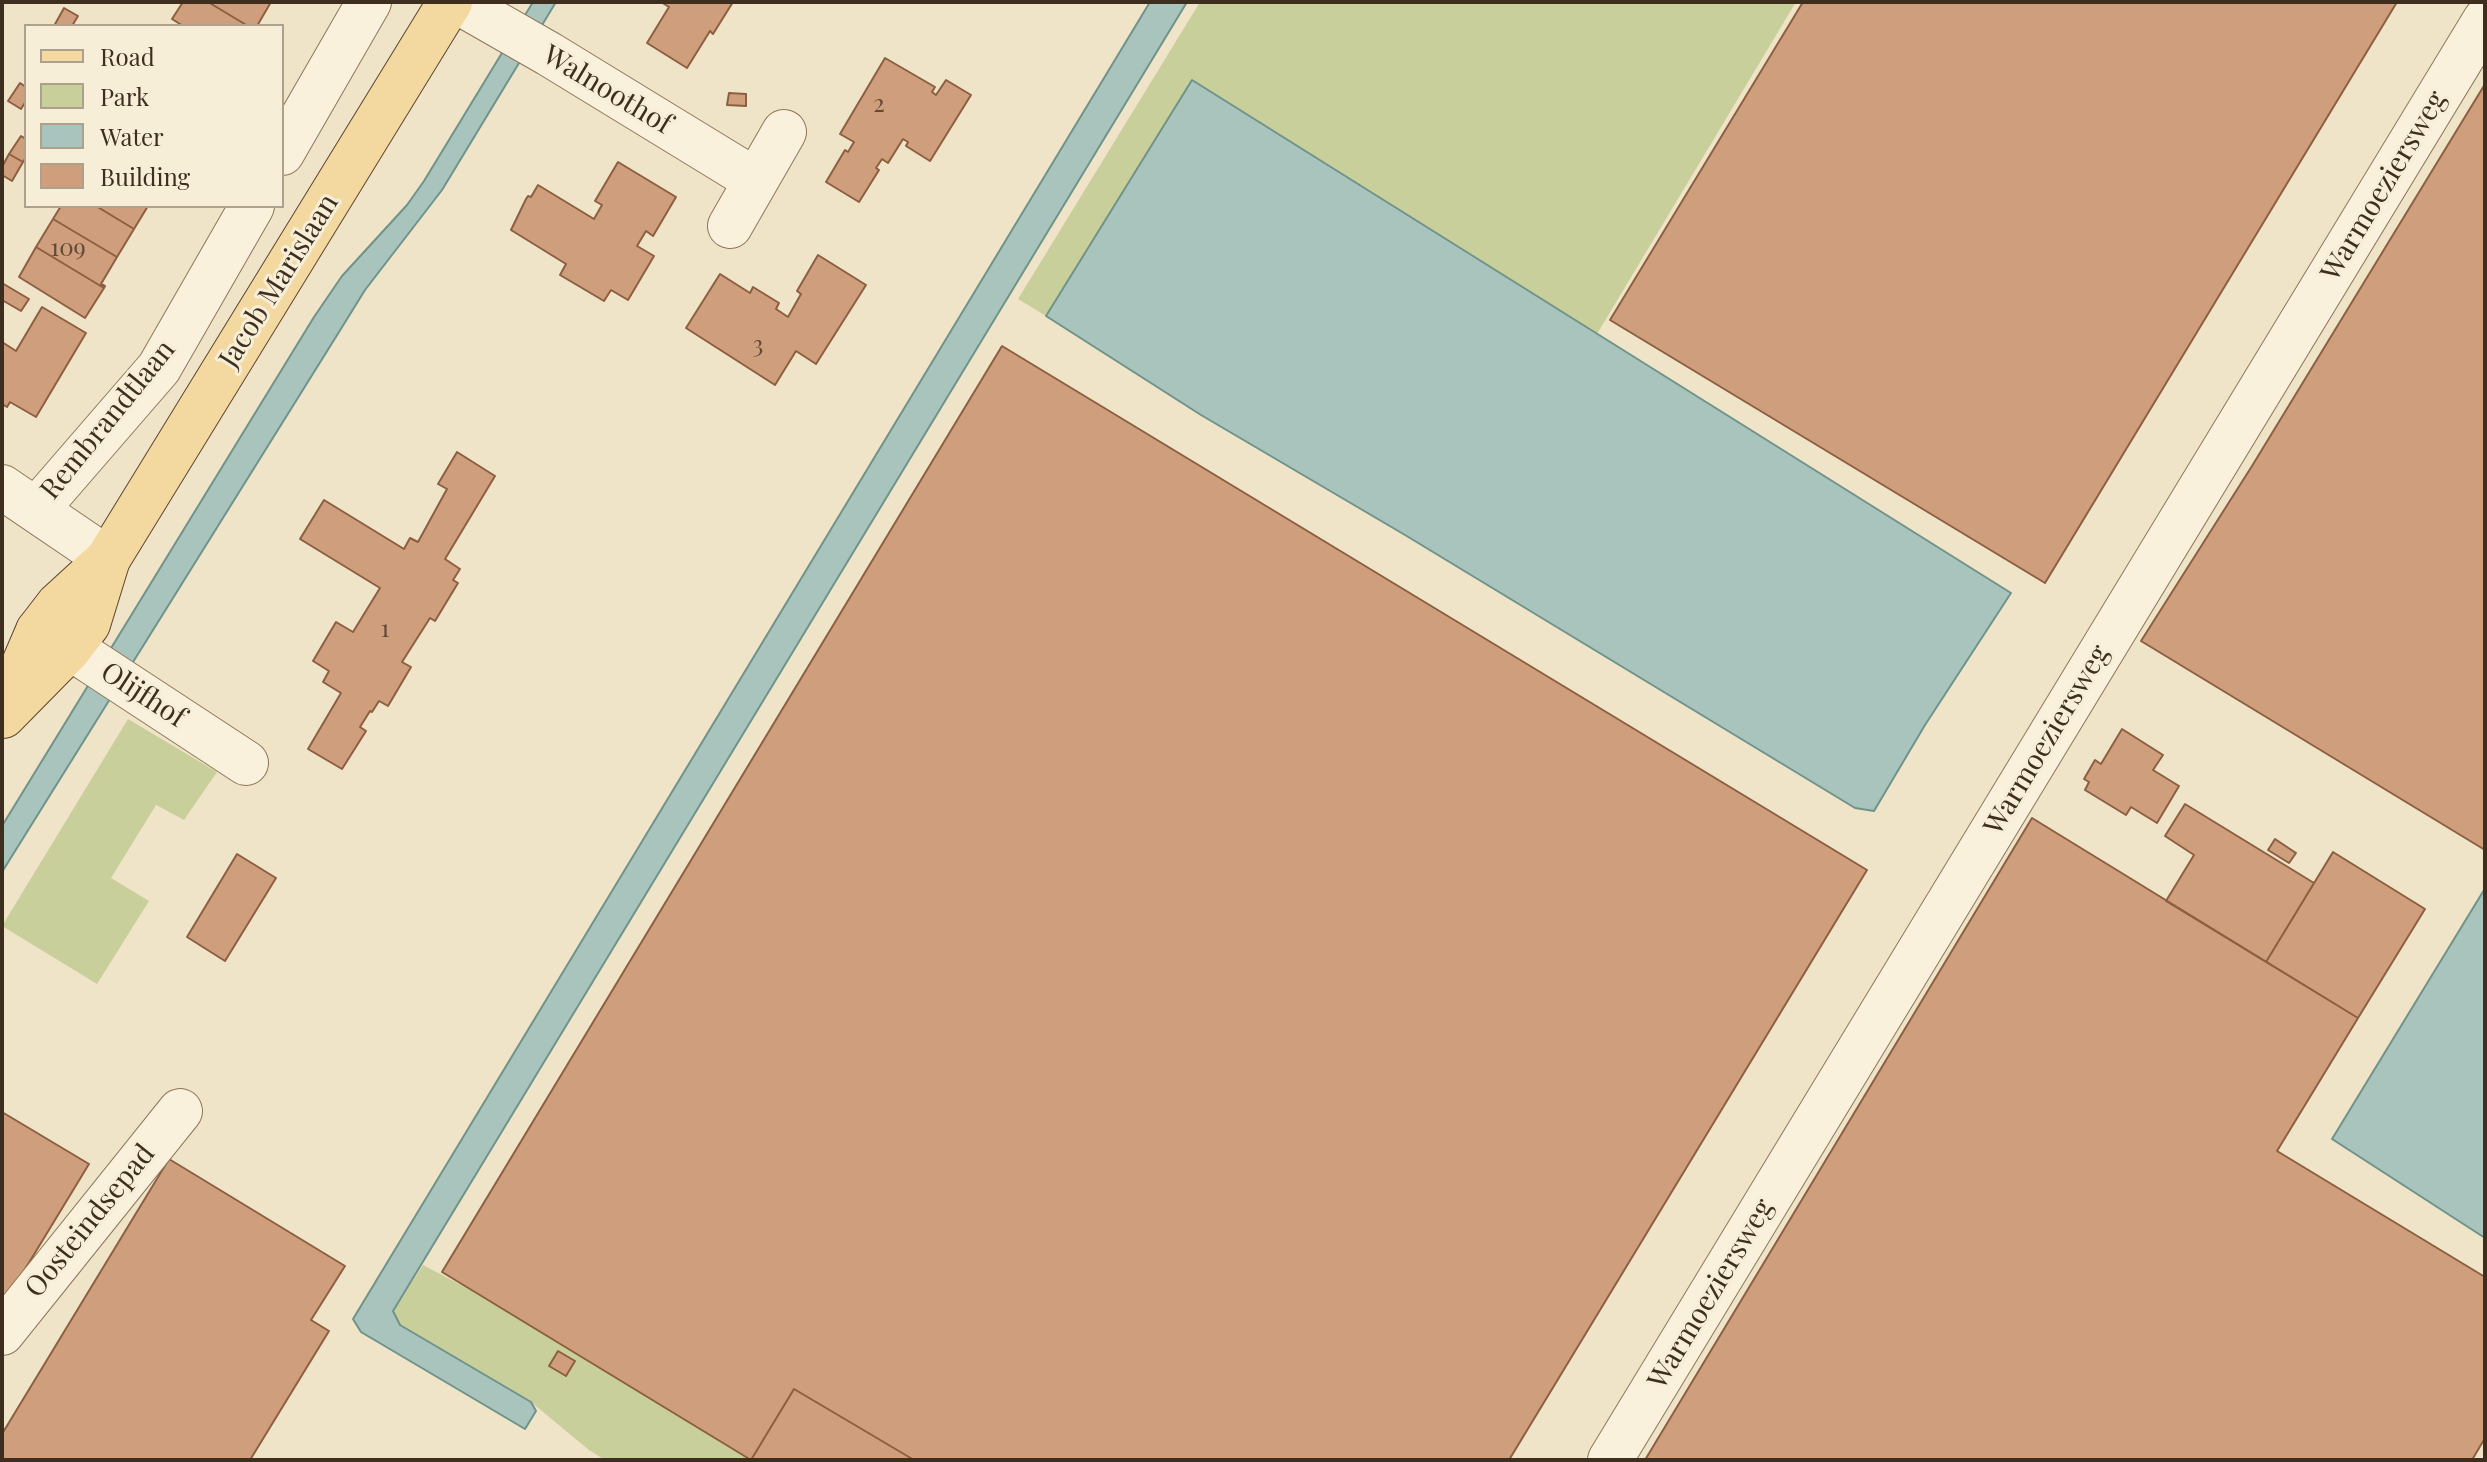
<!DOCTYPE html>
<style>
body{margin:0}
#map{position:relative;width:2487px;height:1462px;overflow:hidden;background:#f0e4c8;font-family:"Playfair Display",serif}
canvas{display:block}
.frame{position:absolute;inset:0;border:4px solid #3d2e20;pointer-events:none}
.legend{position:absolute;left:24px;top:24px;width:260px;height:184px;box-sizing:border-box;background:#f7eed8;border:2px solid #ada18e;margin:0;padding:10px 14px;list-style:none;font-size:24px;color:#3d2e20}
.legend li{display:flex;align-items:center;gap:16px;height:40px}
.legend b{width:40px;border:2px solid #ada18e}
</style>
<div id="map">
<canvas width="2487" height="1462"></canvas>
<div class="frame"></div>
<ul class="legend">
<li><b style="height:10px;background:#f3d9a0"></b>Road</li>
<li><b style="height:22px;background:#c9cf9b"></b>Park</li>
<li><b style="height:22px;background:#a9c4bc"></b>Water</li>
<li><b style="height:22px;background:#cf9f7d"></b>Building</li>
</ul>
</div>
<script>
const ctx = document.querySelector('canvas').getContext('2d');
ctx.lineJoin = 'round';
function paint(path, color) { ctx.fillStyle = color; ctx.fill(path, 'evenodd'); }
function trace(path, color, width, dash) { ctx.strokeStyle = color; ctx.lineWidth = width; ctx.lineCap = dash ? 'butt' : 'round'; ctx.setLineDash(dash || []); ctx.stroke(path); }
function drawText(font, color, halo, rows, align = 'center') {
  ctx.font = font + ' "Playfair Display",serif'; ctx.lineWidth = 6; ctx.setLineDash([]); ctx.textBaseline = 'middle'; ctx.strokeStyle = halo; ctx.fillStyle = color; for (const [text, x, y, turn = 0] of rows) {
    ctx.save(); ctx.translate(x, y); ctx.rotate((+turn || 0) * Math.PI / 180); ctx.textAlign = isNaN(turn) ? turn : align; if (halo) ctx.strokeText(text, 0, 0); ctx.fillText(text, 0, 0); ctx.restore();
  }
}
const green = new Path2D(`
 M1200,2H1796L1597,334L1192,80L1046,316L1018,299Z
 M128,719L217,772L184,820L156,805L111,878L149,901L97,984L2,926Z
 M423,1265L768,1446L944,1460H605L589,1450L531,1402L400,1325L393,1311Z`);
const water = new Path2D(`
 M533,2H556L442,190L365,290L339,332L2,872V826L314,317L342,276L407,205L424,181Z
 M1150,2H1187L393,1311L400,1325L531,1402L536,1411L525,1429L361,1332L353,1319Z
 M1192,80L2011,593L1925,725L1874,811L1855,808L1405,535L1201,415L1046,316Z
 M2484,890L2485,891V1238L2332,1139Z`);
const building = new Path2D(`
 M183,2H208L248,26H183L172,19Z
 M208,2H271L257,26H248Z
 M661,2H733L713,34L710,31L687,68L647,43L669,7Z
 M1803,2H2397L2045,583L1610,320Z
 M64,8L78,16L72,26H54Z
 M885,58L935,87L932,92L936,95L946,80L971,95L930,161L906,146L908,142L903,139L888,163L882,159L876,168L879,170L859,202L826,182L845,150L848,152L854,142L840,134Z
 M20,83L26,87V101L21,109L8,101Z
 M2485,84V850L2141,641L2252,466Z
 M729,93L746,94V106L727,105Z
 M21,136L26,139V157L23,162L9,154Z
 M9,154L23,162L12,181L2,175V167Z
 M618,162L676,197L653,236L646,231L637,246L654,256L628,300L611,290L604,301L560,275L566,264L511,230L526,199L528,196L531,197L538,185L594,219L602,205L595,201Z
 M61,206H96L134,229L117,257L53,219Z
 M96,206H148L134,229Z
 M53,219L117,257L101,284L105,286L104,288L36,247Z
 M36,247L104,288L85,318L19,277Z
 M818,255L866,285L816,364L796,351L775,385L686,328L720,274L750,293L753,287L779,303L776,309L788,317L801,294L797,291Z
 M2,283L29,299L21,311L2,300Z
 M42,307L86,333L36,417L10,402L7,407L2,404V342L16,351Z
 M1002,346L1867,870L1509,1460H914L794,1389L751,1460L442,1272Z
 M457,452L495,476L445,559L460,569L453,580L458,583L435,621L430,618L402,662L411,667L388,706L379,701L372,712L370,711L360,727L366,731L342,769L308,749L341,693L323,682L329,671L313,661L336,622L353,632L380,588L300,539L324,500L404,549L410,538L418,542L447,489L438,484Z
 M2122,729L2163,755L2153,770L2179,786L2157,823L2131,807L2126,815L2085,790L2089,782L2084,779L2095,760L2101,764Z
 M2185,804L2314,883L2266,962L2166,901L2194,855L2165,836Z
 M2032,818L2358,1018L2277,1151L2485,1277V1438L2472,1460H1645Z
 M2275,839L2296,853L2289,863L2268,850Z
 M2333,852L2425,909L2358,1018L2266,962Z
 M237,854L276,878L225,961L187,937Z
 M2,1112L89,1164L2,1307Z
 M169,1159L345,1266L311,1320L329,1331L250,1460H2V1434Z
 M558,1351L575,1361L566,1376L549,1366Z
 M794,1389L914,1460H751Z`);
const minor = new Path2D(`
 M458,2L549,54L755,180
 M282,153L369,2
 M730,226L784,132
 M2,487L108,559
 M37,509L159,368L252,206
 M38,631L89,660L246,763
 M2,1333L180,1111
 M1610,1460L2485,20`);
const major = new Path2D(`
 M9,698L38,631L58,605L106,561
 M3,716L69,649L88,624L108,559L450,2`);
const numberNames = [
 ["2",879,105],
 ["109",68,249],
 ["3",758,346],
 ["1",385,630]
];
const streetNames = [
 ["Walnoothof",607,90,31],
 ["Warmoeziersweg",2384,186,-59],
 ["Jacob Marislaan",279,281,-58],
 ["Rembrandtlaan",108,420,-51],
 ["Olijfhof",143,695,33],
 ["Warmoeziersweg",2047,740,-59],
 ["Oosteindsepad",90,1221,-51],
 ["Warmoeziersweg",1711,1294,-59]
];
paint(green, '#c9cf9b');
paint(water, '#a9c4bc');
trace(water, '#6f938a', 2);
paint(building, '#cf9f7d');
trace(building, '#8d5f41', 2);
trace(minor, '#8d765c', 46);
trace(major, '#5b4430', 46);
trace(minor, '#faf1dc', 44);
trace(major, '#f3d9a0', 44);
drawText('24px', '#624a37', null, numberNames);
drawText('28px', '#3d2e20', '#f7eed8', streetNames);
</script>
